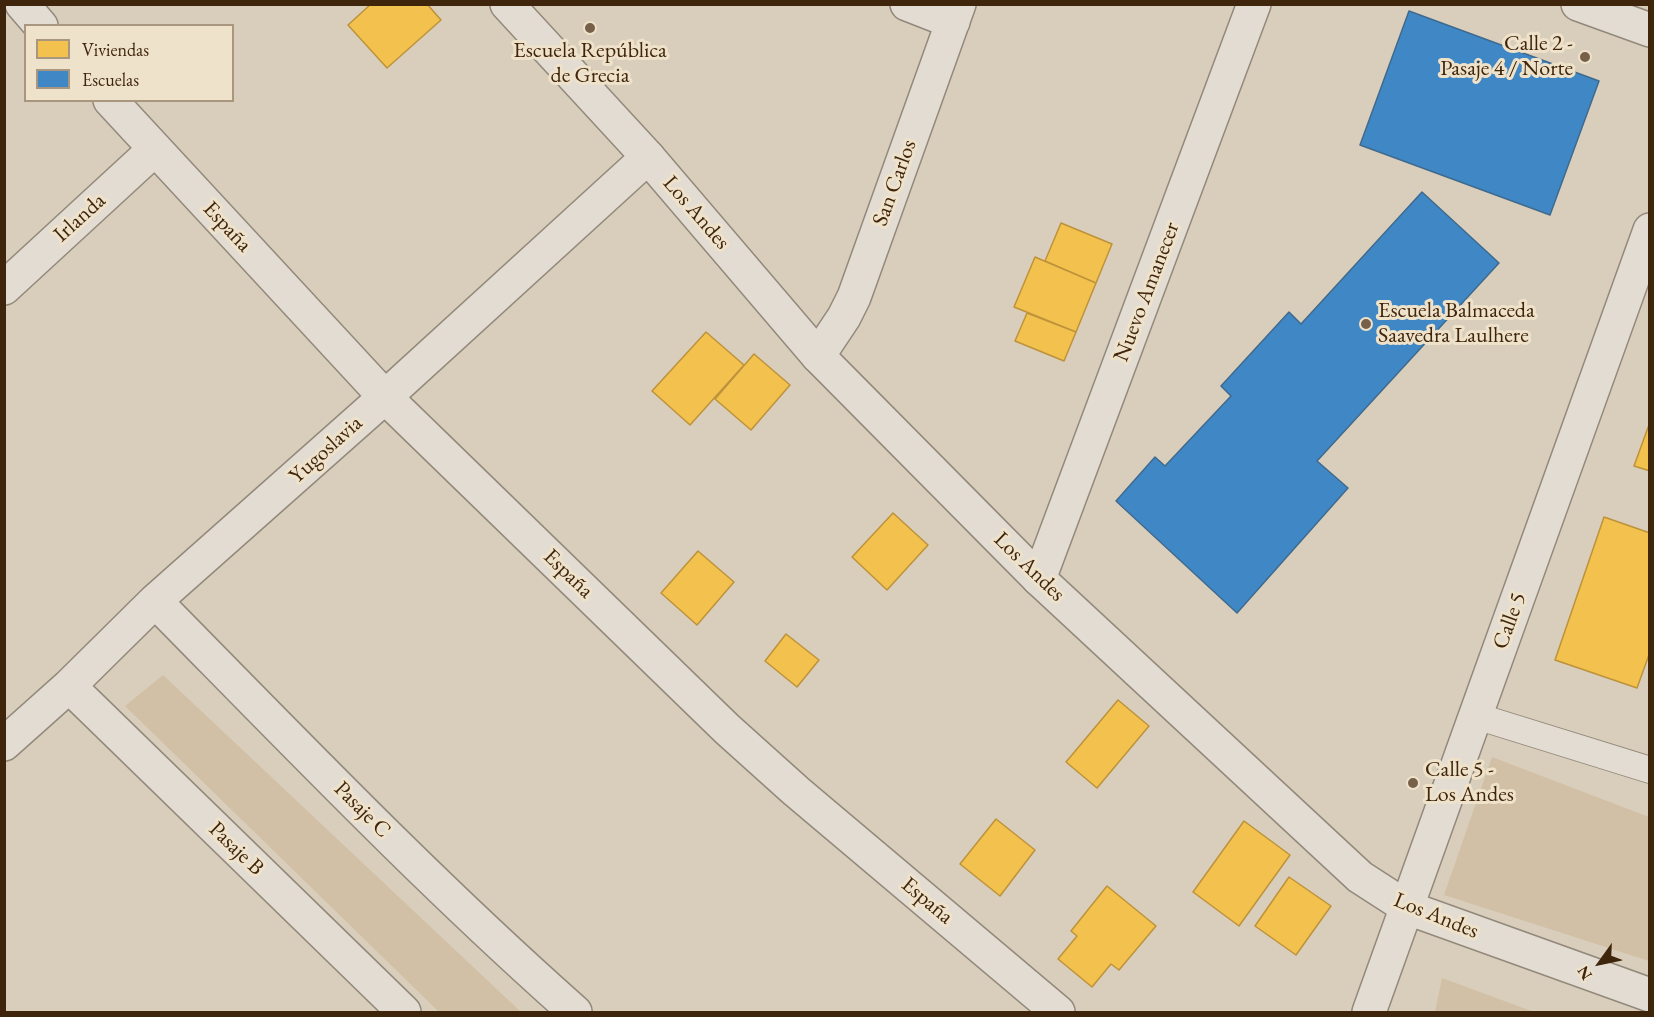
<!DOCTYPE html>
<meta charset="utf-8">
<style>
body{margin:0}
#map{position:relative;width:1654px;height:1017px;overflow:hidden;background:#d9cebb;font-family:"EB Garamond",serif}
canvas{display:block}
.frame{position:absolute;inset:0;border:6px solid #40250d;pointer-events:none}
.legend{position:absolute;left:24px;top:24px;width:210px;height:78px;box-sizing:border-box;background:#efe2ca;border:2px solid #a9967e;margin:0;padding:8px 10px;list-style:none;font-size:18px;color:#40250d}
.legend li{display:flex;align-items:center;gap:12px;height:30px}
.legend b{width:30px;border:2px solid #a9967e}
.north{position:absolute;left:1570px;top:933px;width:60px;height:60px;-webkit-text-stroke:4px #efe2ca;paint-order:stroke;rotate:237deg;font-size:16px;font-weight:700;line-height:24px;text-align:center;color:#40250d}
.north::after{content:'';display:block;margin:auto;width:21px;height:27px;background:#40250d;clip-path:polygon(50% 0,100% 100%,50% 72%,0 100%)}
</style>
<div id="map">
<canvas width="1654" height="1017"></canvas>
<div class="frame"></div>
<ul class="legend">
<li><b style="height:16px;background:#f2c14e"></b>Viviendas</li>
<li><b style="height:16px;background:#3f88c5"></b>Escuelas</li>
</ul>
<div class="north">N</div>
</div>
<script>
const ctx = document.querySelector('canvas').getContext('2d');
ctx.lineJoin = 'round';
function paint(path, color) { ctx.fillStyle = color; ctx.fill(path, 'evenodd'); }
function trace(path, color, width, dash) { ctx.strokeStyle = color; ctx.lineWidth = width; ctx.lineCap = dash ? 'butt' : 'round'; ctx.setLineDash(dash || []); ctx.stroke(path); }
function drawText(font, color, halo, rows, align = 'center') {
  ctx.font = font + ' "EB Garamond",serif'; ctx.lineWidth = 6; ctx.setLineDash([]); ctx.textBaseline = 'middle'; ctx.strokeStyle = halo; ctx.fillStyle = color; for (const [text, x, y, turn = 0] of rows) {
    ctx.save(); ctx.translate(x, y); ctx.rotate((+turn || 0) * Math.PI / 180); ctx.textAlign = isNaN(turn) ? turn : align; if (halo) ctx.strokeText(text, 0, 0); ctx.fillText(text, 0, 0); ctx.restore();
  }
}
const green = new Path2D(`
 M163,675L521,1012H439L125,706Z
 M1492,757L1649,817V961L1444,895Z
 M1442,978L1534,1012H1435Z`);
const homes = new Path2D(`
 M371,4H427L441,20L387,68L348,25Z
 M1061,223L1112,244L1096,283L1045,261Z
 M1035,257L1096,283L1076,332L1014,307Z
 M1027,313L1076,332L1064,361L1015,341Z
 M706,332L744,365L690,425L652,391Z
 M754,354L790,385L751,430L715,399Z
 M1650,422V471L1634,466Z
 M893,513L928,545L887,590L852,557Z
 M1604,517L1650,533V652L1637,688L1555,660Z
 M698,551L734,582L697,625L661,593Z
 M786,634L819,660L797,687L765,661Z
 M1118,700L1149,726L1097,788L1066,762Z
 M996,819L1035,850L1000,896L960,864Z
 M1244,821L1290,855L1239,926L1193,892Z
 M1289,877L1331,906L1296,955L1255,926Z
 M1107,886L1156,926L1119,970L1111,964L1092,987L1058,959L1077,936L1071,931Z`);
const schools = new Path2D(`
 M1409,11L1599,81L1550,215L1360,145Z
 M1422,192L1499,263L1317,461L1348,488L1237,613L1116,501L1155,457L1165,466L1231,396L1221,386L1289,312L1301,324Z`);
const service = new Path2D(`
 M1476,716L1650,770`);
const minor = new Path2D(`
 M22,4L41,26
 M907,4L953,22
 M1578,4L1650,30
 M110,100L385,397L727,729L796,791L1058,1012
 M4,288L155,149
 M818,356L844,317L854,297L959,4
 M1039,579L1254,4
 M155,601C293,741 428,882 575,1012
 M69,686L404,1012
 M4,744L69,686L155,601L385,397L648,157
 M1369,1012L1650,230`);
const tertiary = new Path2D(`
 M507,4L648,157L818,356L1039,579L1360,877L1408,908L1650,995`);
const markers = [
 [590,28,6,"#76604a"],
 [1585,57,6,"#76604a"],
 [1366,324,6,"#76604a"],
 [1413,783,6,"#76604a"]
];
const poiNames = [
 ["Calle 2 -",1573,44,"right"],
 ["Pasaje 4 / Norte",1573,69,"right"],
 ["Escuela República",590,51,"center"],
 ["de Grecia",590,76,"center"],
 ["Escuela Balmaceda",1378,311],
 ["Saavedra Laulhere",1378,336],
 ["Calle 5 -",1425,770],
 ["Los Andes",1425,795]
];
const streetNames = [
 ["San Carlos",895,183,-70],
 ["Los Andes",696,213,49],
 ["Irlanda",80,218,-42],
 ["España",227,227,47],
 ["Nuevo Amanecer",1147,292,-69],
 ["Yugoslavia",326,450,-42],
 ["Los Andes",1029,567,44],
 ["España",568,574,44],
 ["Calle 5",1510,621,-70],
 ["Pasaje C",362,810,45],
 ["Pasaje B",236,849,44],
 ["España",927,901,40],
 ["Los Andes",1436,916,22]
];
paint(green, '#d1c0a5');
paint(homes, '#f2c14e');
trace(homes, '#bd923a', 1.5);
paint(schools, '#3f88c5');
trace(schools, '#3f6a8e', 1.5);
trace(service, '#93897b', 28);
trace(minor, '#93897b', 36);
trace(tertiary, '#93897b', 36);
trace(service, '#e2dcd2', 26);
trace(minor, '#e2dcd2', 33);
trace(tertiary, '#e2dcd2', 33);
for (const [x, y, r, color] of markers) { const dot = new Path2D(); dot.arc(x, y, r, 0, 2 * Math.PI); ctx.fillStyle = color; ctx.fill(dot); trace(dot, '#efe2ca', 2); }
drawText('22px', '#40250d', '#efe2ca', poiNames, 'left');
drawText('22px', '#40250d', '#efe2ca', streetNames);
</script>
